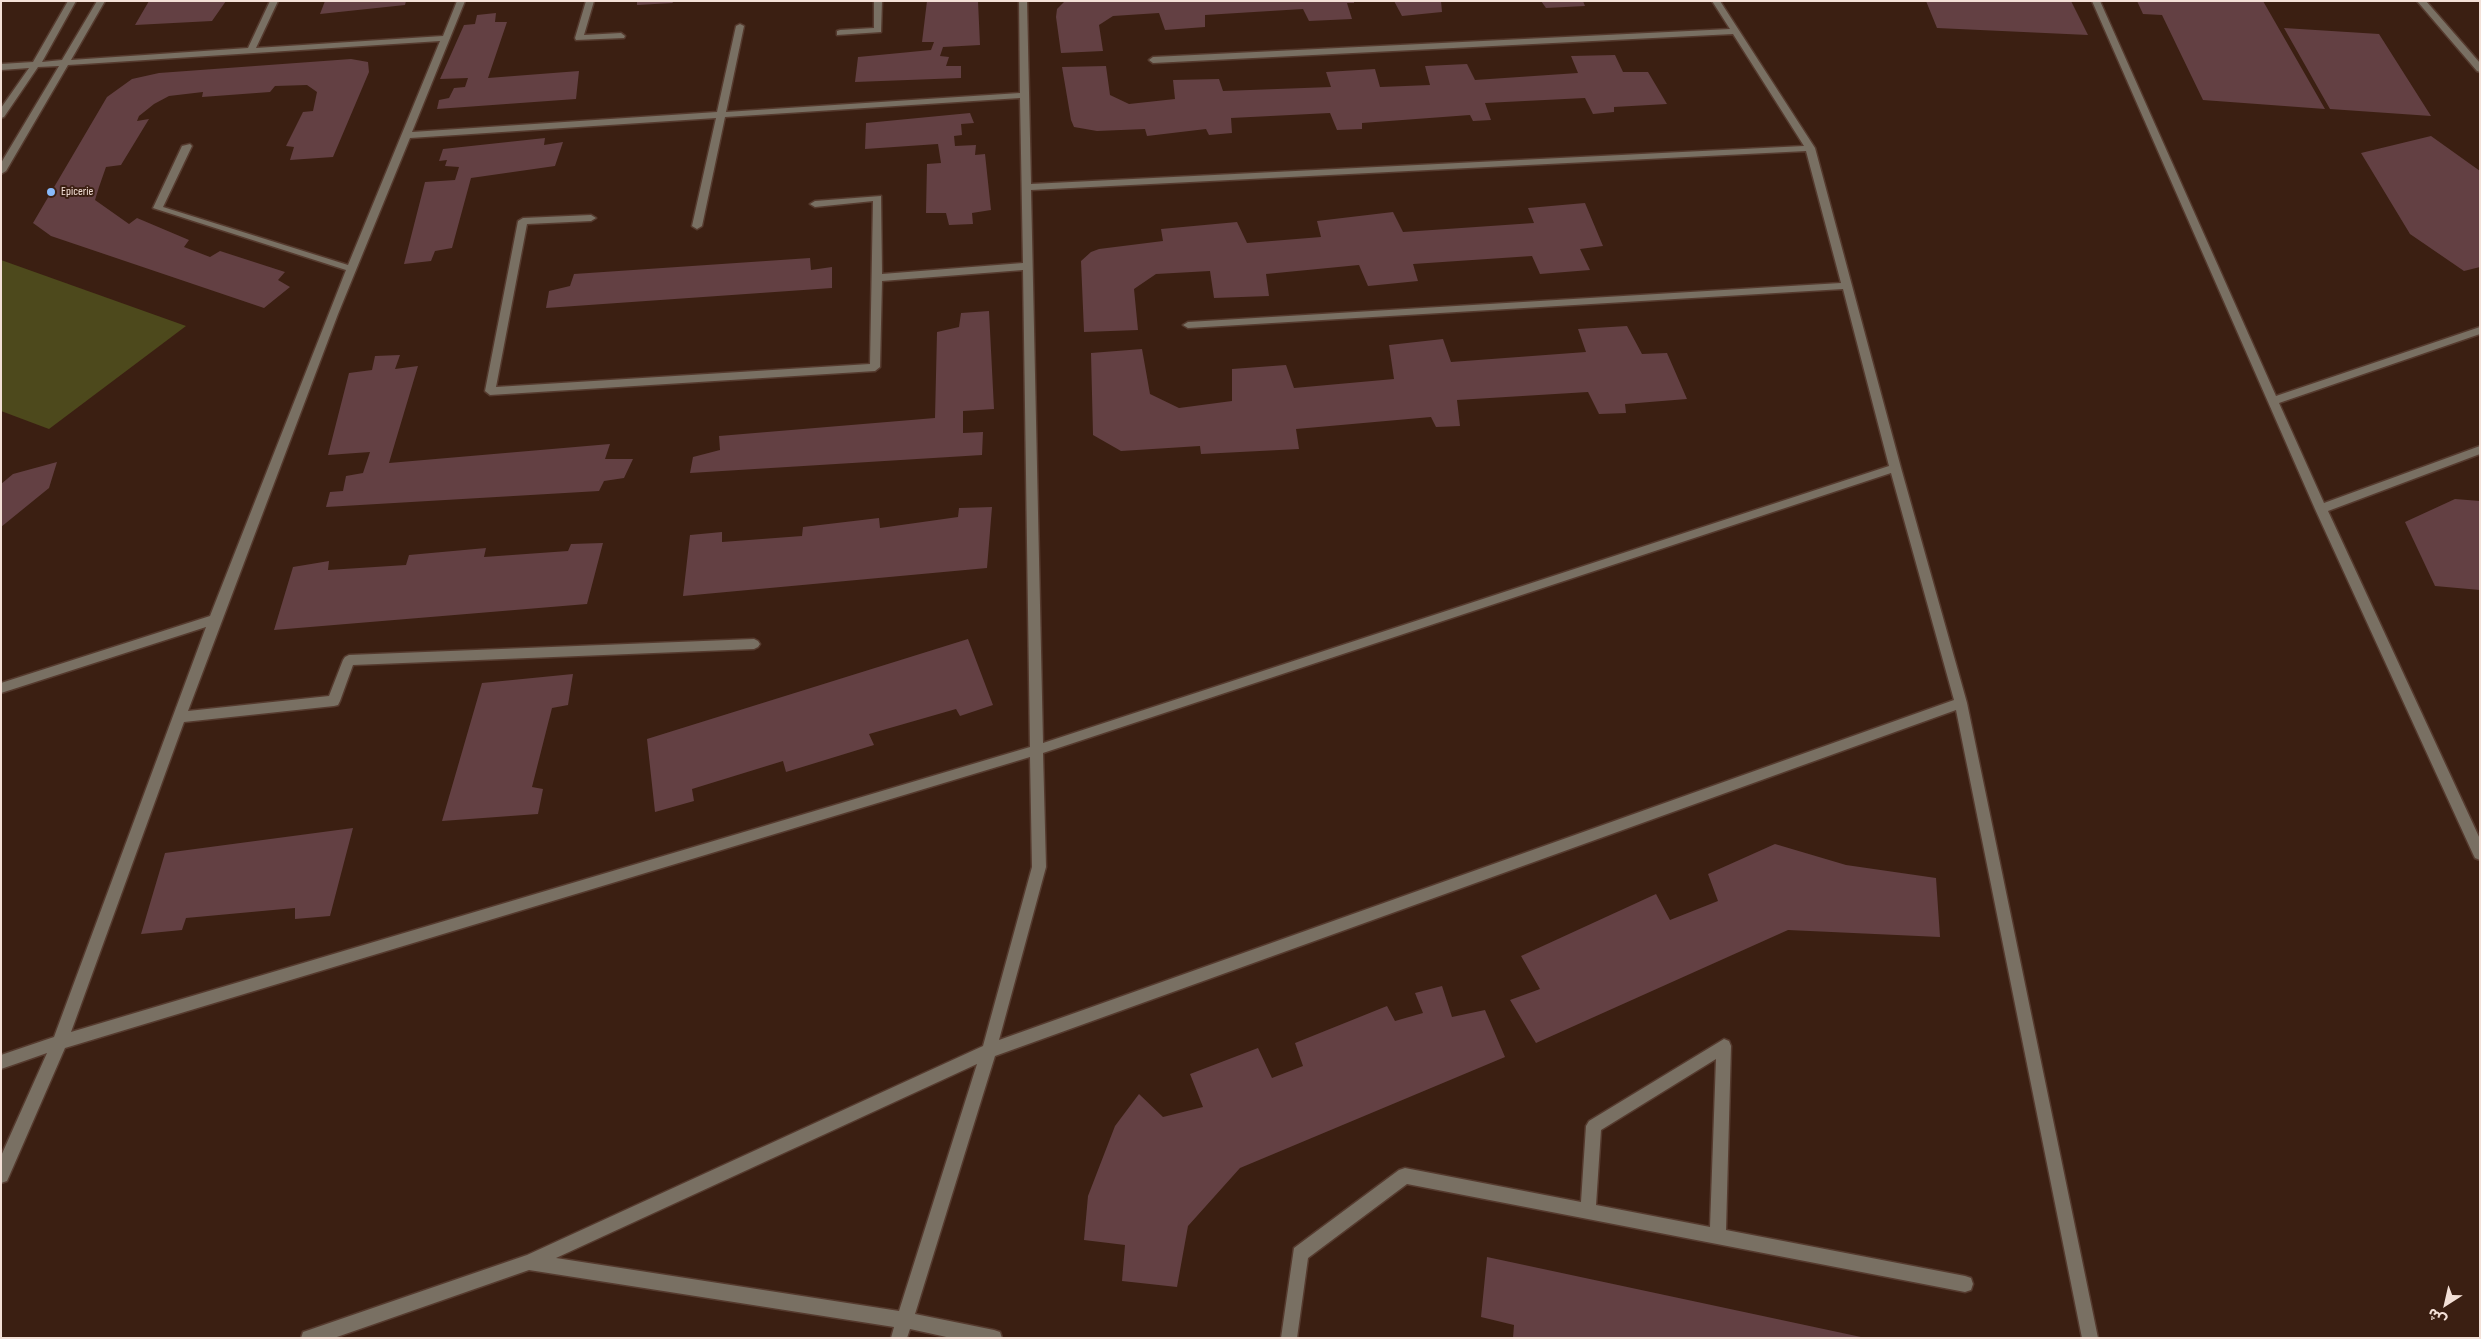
<!DOCTYPE html>
<meta charset="utf-8">
<style>
body{margin:0}
#map{position:relative;width:2481px;height:1339px;overflow:hidden;background:#3b1f12;font-family:"Sofia Sans Condensed","Noto Sans Arabic",sans-serif}
canvas{display:block}
.frame{position:absolute;inset:0;border:2px solid #f3e0d7;pointer-events:none}
.north{position:absolute;left:2421px;top:1279px;width:50px;height:50px;-webkit-text-stroke:4px #3b1f12;paint-order:stroke;rotate:215deg;font-size:14px;font-weight:700;line-height:20px;text-align:center;color:#f3e0d7}
.north::after{content:'';display:block;margin:auto;width:18px;height:22px;background:#f3e0d7;clip-path:polygon(50% 0,100% 100%,50% 72%,0 100%)}
</style>
<div id="map">
<canvas width="2481" height="1339"></canvas>
<div class="frame"></div>
<div class="north">ش</div>
</div>
<script>
const ctx = document.querySelector('canvas').getContext('2d');
ctx.lineJoin = 'round';
function paint(path, color) { ctx.fillStyle = color; ctx.fill(path, 'evenodd'); }
function trace(path, color, width, dash) { ctx.strokeStyle = color; ctx.lineWidth = width; ctx.lineCap = dash ? 'butt' : 'round'; ctx.setLineDash(dash || []); ctx.stroke(path); }
function drawText(font, color, halo, rows, align = 'center') {
  ctx.font = font + ' "Sofia Sans Condensed",sans-serif'; ctx.lineWidth = 4; ctx.setLineDash([]); ctx.textBaseline = 'middle'; ctx.strokeStyle = halo; ctx.fillStyle = color; for (const [text, x, y, turn = 0] of rows) {
    ctx.save(); ctx.translate(x, y); ctx.rotate((+turn || 0) * Math.PI / 180); ctx.textAlign = isNaN(turn) ? turn : align; if (halo) ctx.strokeText(text, 0, 0); ctx.fillText(text, 0, 0); ctx.restore();
  }
}
const green = new Path2D(`
 M1,260L186,326L49,429L1,411Z`);
const building = new Path2D(`
 M149,1H226L212,21L135,25Z
 M325,1H406L405,5L320,14Z
 M637,1H672L673,3L637,5Z
 M927,1H978L980,45L943,47L940,56L949,57L946,66H961V78L855,82L858,57L931,50L934,42H922Z
 M1065,1H1354V3H1347L1352,19L1309,21L1303,9L1205,15V27L1165,30L1159,13L1113,16L1099,25L1103,51L1061,53L1056,17L1057,9Z
 M1394,1H1441L1442,12L1402,16Z
 M1541,1H1583L1585,6L1546,8Z
 M1926,1H2071L2088,35L1937,28Z
 M2137,1H2263L2325,109L2203,100L2162,15L2143,14Z
 M496,13L495,22H507L488,78L579,71L576,99L437,109L439,100L449,98L454,88L465,87L468,78L440,79L464,25L475,24L477,15Z
 M2284,28L2379,34L2431,116L2330,109Z
 M1615,55L1623,72H1648L1667,104L1614,107V112L1593,114L1585,98L1485,103L1491,120L1473,121L1470,115L1362,123V129L1337,130L1330,113L1231,118L1232,133L1209,135L1206,129L1147,136L1145,129L1097,131L1074,127L1071,120L1062,67L1106,66L1110,95L1129,104L1175,99L1173,80L1219,79L1223,91L1331,87L1326,72L1375,69L1380,87L1430,85L1425,66L1467,64L1475,80L1578,73L1571,56Z
 M351,59L368,62L369,72L333,157L290,160L294,147L286,146L303,112L313,111L317,92L307,85L275,86L270,92L202,97L203,92L169,96L154,104L139,116L137,121L149,119L121,165L106,167L99,187L95,200L129,224L137,218L189,240L184,247L210,257L220,251L285,272L278,280L290,287L264,308L51,236L33,223L107,97L132,79L159,73Z
 M970,113L974,123L961,124L962,135L954,136L955,146L976,145L975,155L985,154L991,210L972,213L973,224L949,225L946,213H926L927,164L941,163L938,144L865,149L866,123Z
 M2431,136L2480,171V267L2464,271L2410,234L2361,153Z
 M545,138L544,145L563,142L555,166L471,178L452,248L435,251L431,261L404,264L425,182L455,180L459,167L445,166L447,160L439,161L443,149Z
 M1585,203L1603,246L1580,249L1590,270L1540,274L1532,256L1413,264L1418,281L1368,286L1359,265L1266,274L1269,296L1214,298L1210,271L1156,274L1134,289L1138,330L1084,332L1081,261L1091,252L1099,249L1163,241L1161,229L1237,222L1247,243L1321,237L1317,221L1393,212L1403,232L1534,223L1528,208Z
 M810,258L811,270L832,267V288L546,308L549,291L570,286L574,274Z
 M989,311L994,409L963,411V433L983,432L982,455L690,473L693,457L720,450L719,436L935,418L937,332L959,327L961,313Z
 M1627,326L1642,354L1667,353L1687,399L1625,404L1626,413L1599,414L1588,392L1457,400L1460,426L1436,427L1431,417L1296,429L1299,449L1201,454L1200,446L1121,451L1093,435L1091,353L1142,349L1150,394L1179,408L1232,401V369L1286,365L1294,388L1394,379L1389,345L1443,339L1451,362L1586,352L1578,329Z
 M400,355L395,369L418,366L389,463L610,444L605,459H633L624,478L604,481L599,491L326,507L330,492L343,491L346,476L363,473L370,452L328,455L349,373L372,370L375,356Z
 M57,462L49,488L1,527V484L13,474Z
 M2455,499L2480,501V590L2435,586L2405,522Z
 M992,507L987,568L683,596L690,535L722,532V542L802,536L803,527L879,518L880,528L958,517L959,508Z
 M603,543L587,604L274,630L293,567L329,561L328,570L406,565L409,555L486,548L484,557L568,551L571,544Z
 M968,639L993,705L960,716L956,709L869,734L874,745L786,772L783,761L692,789L694,801L655,812L647,739Z
 M573,674L568,705L552,708L532,787L543,789L538,814L442,821L482,683Z
 M353,828L330,916L295,919V908L186,918L182,930L141,934L165,853Z
 M1775,844L1846,865L1936,878L1940,937L1788,930L1536,1043L1510,1000L1540,989L1521,956L1656,894L1670,920L1718,901L1708,874Z
 M1442,986L1452,1017L1485,1010L1505,1057L1240,1168L1188,1226L1177,1287L1122,1281L1125,1245L1084,1240L1088,1196L1115,1126L1139,1094L1163,1117L1203,1107L1190,1074L1258,1048L1272,1078L1303,1066L1295,1043L1387,1006L1395,1021L1423,1013L1415,993Z
 M1487,1257L1861,1337V1338H1513L1514,1325L1481,1317Z`);
const minor = new Path2D(`
 M68,1H76L42,62L62,60L97,1H105L71,60L248,48L270,1H278L256,48L443,36L457,1H465L412,132L717,112L736,26L740,24L744,26L726,112L1020,93L1019,1H1027L1031,184L1804,146L1733,34L1153,63L1149,60L1153,57L1730,29L1712,1H1720L1815,148L1901,468L1967,703L2098,1338H2082L1956,710L995,1056L915,1314L994,1330L1000,1332L1002,1338H951L910,1329L907,1338H891L894,1327L529,1270L334,1338H301L303,1332L309,1330L527,1255L983,1046L1032,867L1030,757L65,1048L7,1181L1,1183V1156L47,1053L1,1069V1055L54,1037L206,627L1,693V683L210,616L346,270L153,208L182,146L190,144L192,146L163,207L348,265L440,41L68,65L6,171L1,174V163L59,66L38,67L4,117L1,118V108L29,68L1,70V64L33,62ZM1020,98L1023,263L882,274L881,196L815,201L810,204L815,207L873,201L870,364L496,387L527,224L591,221L596,218L591,215L523,218L518,221L485,391L490,395L875,371L880,367L882,281L1023,270L1030,747L71,1032L184,722L334,706L338,705L340,701L353,665L754,649L758,647L760,644L758,641L754,639L349,655L345,657L343,660L329,696L188,711L338,314L410,138L716,118L692,226L697,229L702,226L725,117ZM1806,151L1841,283L1188,322L1183,325L1188,328L1843,289L1889,466L1043,743L1031,190ZM1891,473L1954,700L999,1040L1046,867L1043,753ZM977,1064L899,1311L556,1258Z
 M586,1H594L584,35L621,33L625,36L624,38L576,40L575,38Z
 M874,1H882L881,32L837,35V31L840,30L874,28Z
 M2092,1H2100L2276,396L2480,327V334L2279,403L2324,503L2480,446V454L2328,511L2480,839V860L2475,858L2473,854L2315,509Z
 M2417,1H2426L2480,63V72L2477,71Z
 M1724,1039L1729,1041L1731,1046L1726,1230L1965,1276L1971,1278L1973,1284L1971,1290L1965,1292L1407,1184L1308,1258L1297,1338H1281L1294,1248L1399,1170L1405,1168L1581,1202L1586,1126L1589,1121ZM1716,1059L1710,1227L1596,1205L1601,1130Z`);
const markers = [
 [51,192,5,"#88bafc"]
];
const farPoinames = [
 ["Epicerie",61,192]
];
paint(green, '#4d491c');
paint(building, '#634043');
trace(minor, '#553a2e', 3);
paint(minor, '#797063');
for (const [x, y, r, color] of markers) { const dot = new Path2D(); dot.arc(x, y, r, 0, 2 * Math.PI); ctx.fillStyle = color; ctx.fill(dot); trace(dot, '#3b1f12', 2); }
drawText('12px', '#f3e0d7', '#3b1f12', farPoinames, 'left');
</script>
